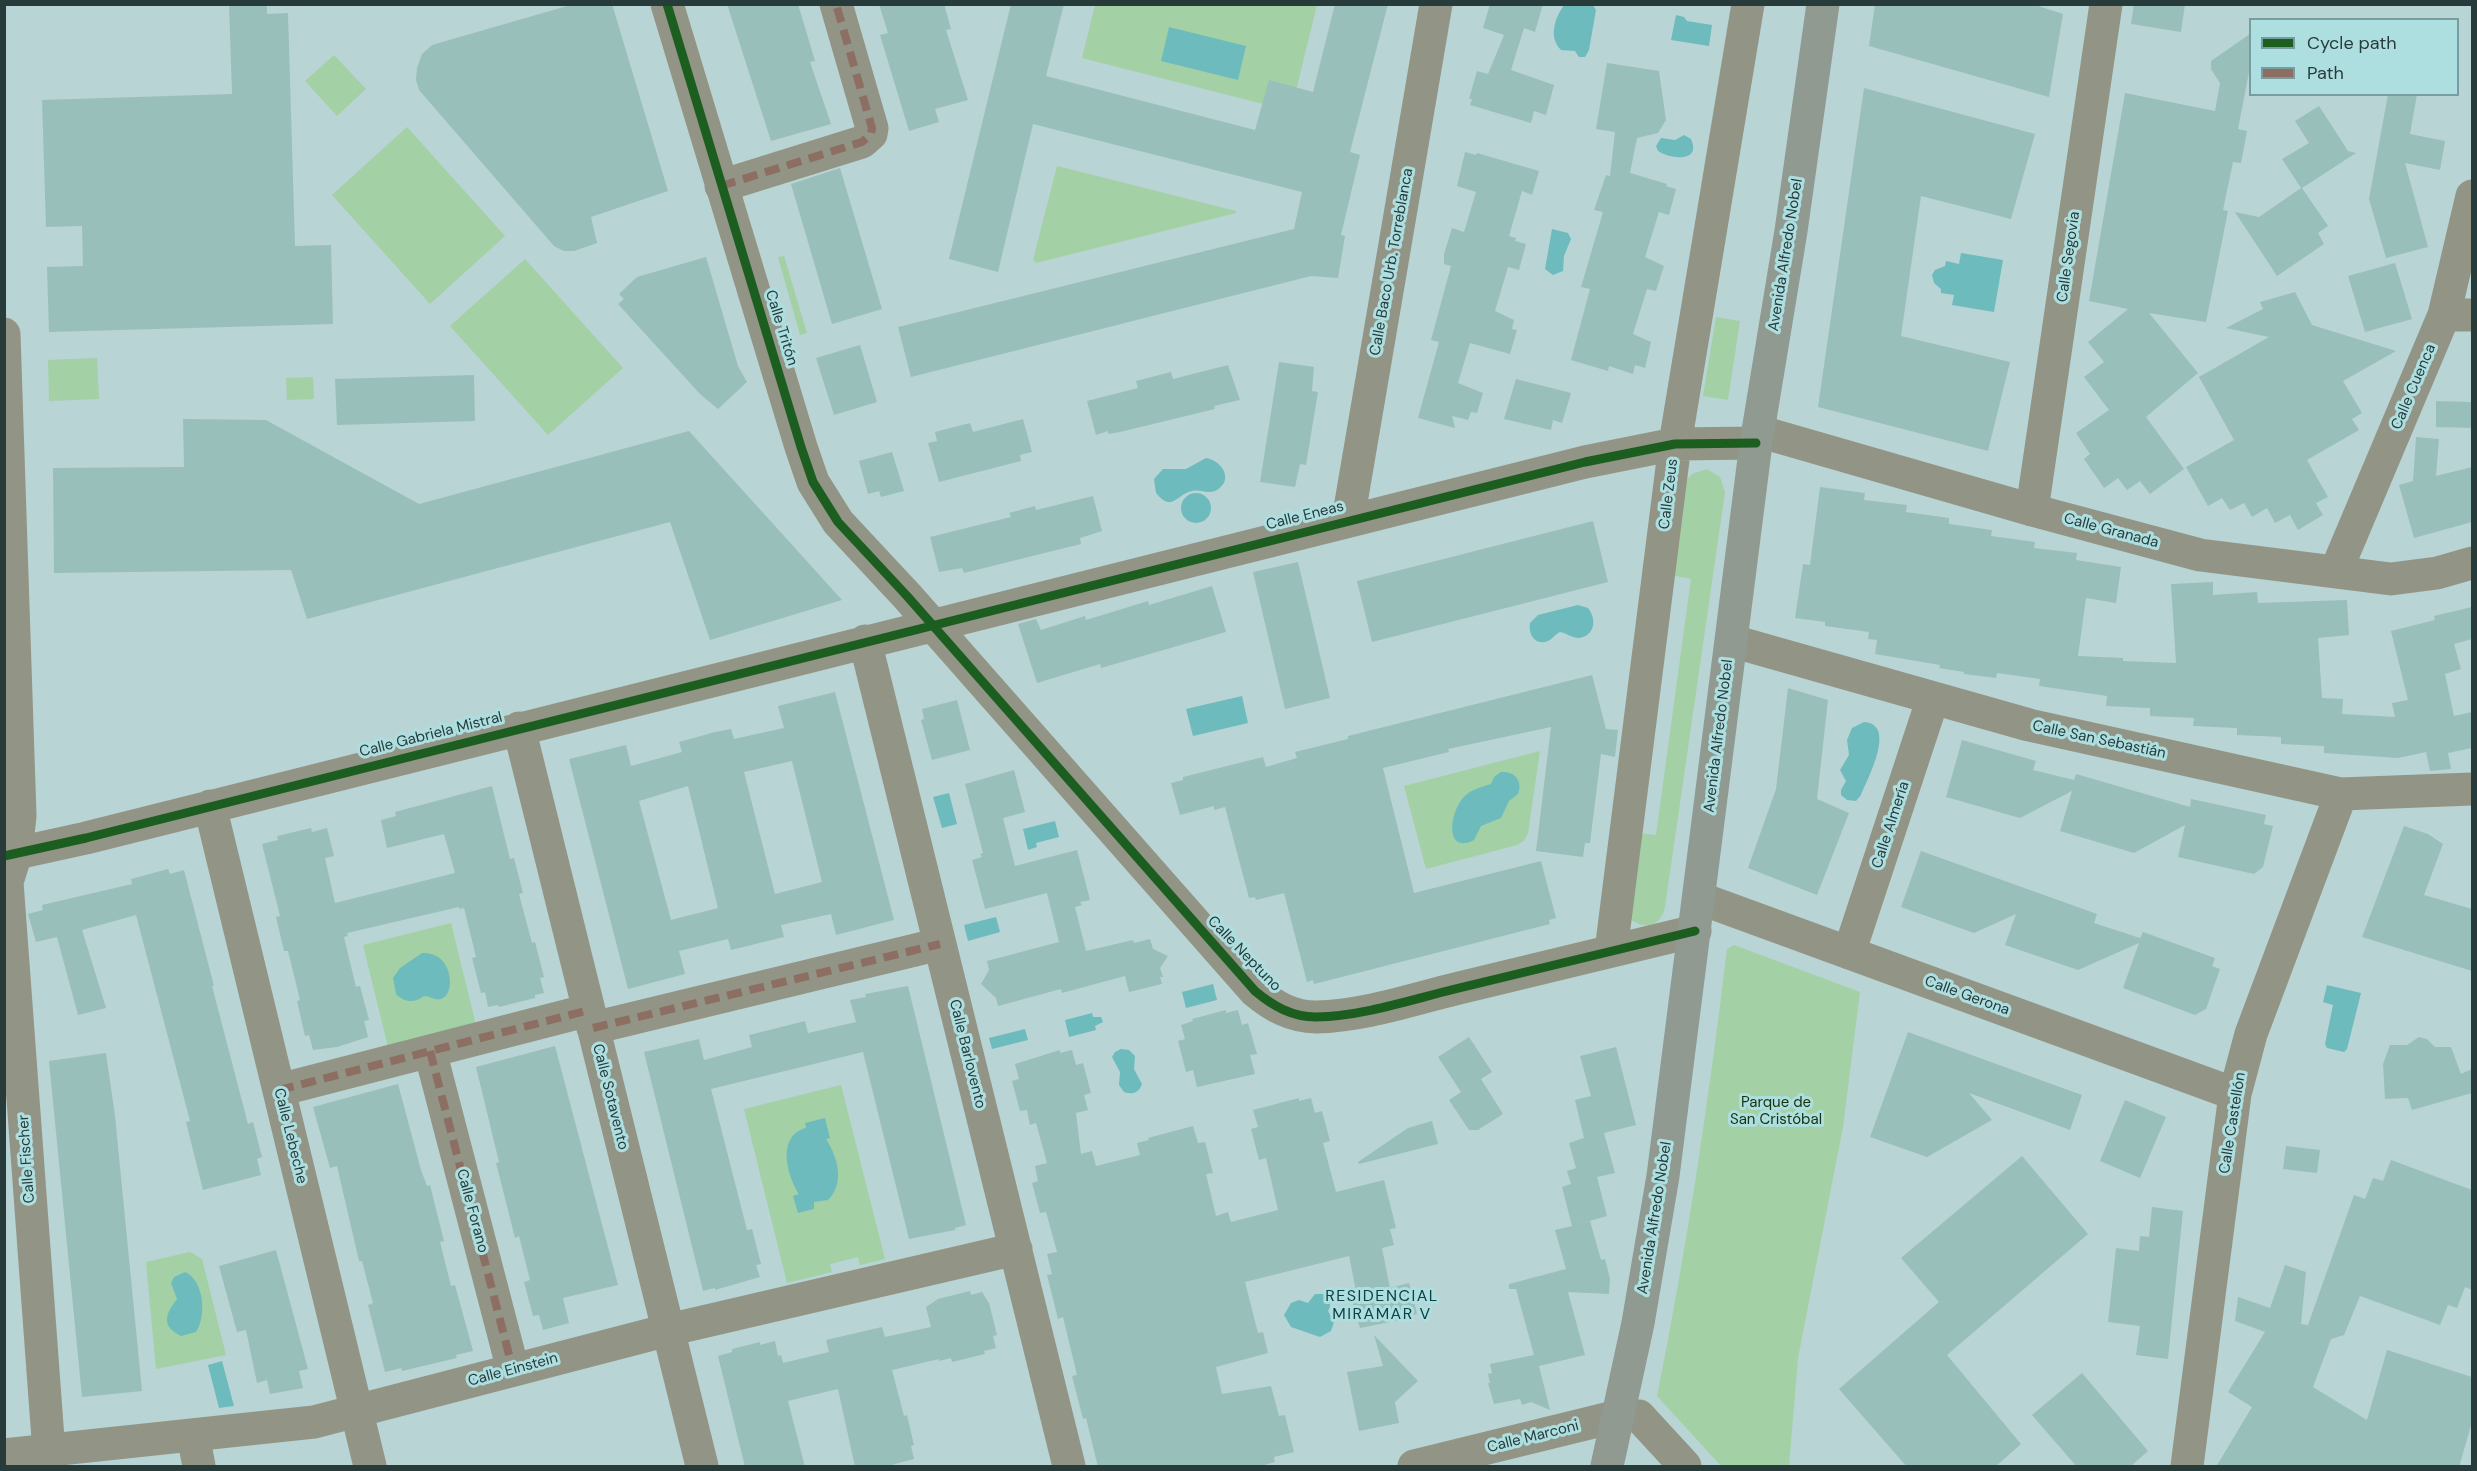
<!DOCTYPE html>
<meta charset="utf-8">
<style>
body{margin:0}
#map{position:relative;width:2477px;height:1471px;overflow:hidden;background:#b9d4d4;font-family:"DM Sans",sans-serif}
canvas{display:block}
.frame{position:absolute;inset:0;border:6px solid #273b3b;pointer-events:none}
.legend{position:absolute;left:2249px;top:18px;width:210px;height:78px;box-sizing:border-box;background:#addee0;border:2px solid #779d9e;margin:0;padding:8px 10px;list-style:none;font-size:18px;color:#273b3b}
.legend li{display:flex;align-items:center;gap:12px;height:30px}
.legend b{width:30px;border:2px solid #779d9e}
</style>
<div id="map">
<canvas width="2477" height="1471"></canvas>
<div class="frame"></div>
<ul class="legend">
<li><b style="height:8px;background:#1b5e20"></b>Cycle path</li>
<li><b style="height:8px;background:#8d6e63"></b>Path</li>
</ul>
</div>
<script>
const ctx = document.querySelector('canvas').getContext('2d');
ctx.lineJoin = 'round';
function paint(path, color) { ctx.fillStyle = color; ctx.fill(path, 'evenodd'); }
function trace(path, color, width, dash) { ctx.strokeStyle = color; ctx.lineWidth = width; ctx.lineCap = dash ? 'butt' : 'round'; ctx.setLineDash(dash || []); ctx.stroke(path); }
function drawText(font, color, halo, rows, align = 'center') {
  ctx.font = font + ' "DM Sans",sans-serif'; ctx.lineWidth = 6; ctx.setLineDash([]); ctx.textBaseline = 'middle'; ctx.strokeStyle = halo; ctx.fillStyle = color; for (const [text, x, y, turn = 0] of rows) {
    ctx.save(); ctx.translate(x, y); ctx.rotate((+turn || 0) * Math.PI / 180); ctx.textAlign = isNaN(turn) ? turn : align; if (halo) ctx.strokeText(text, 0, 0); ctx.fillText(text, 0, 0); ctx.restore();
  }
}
const green = new Path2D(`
 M1095,5H1317L1291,111L1082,58Z
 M334,55L366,89L337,116L305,81Z
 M407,127L505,236L430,304L332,195Z
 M1057,166L1236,211V213L1036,263L1033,260Z
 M784,256L807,333L800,335L778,257Z
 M525,259L623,368L548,435L450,326Z
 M1716,317L1740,321L1728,400L1703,396Z
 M97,358L99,399L49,401L48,360Z
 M313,377L314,399L287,400L286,378Z
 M1707,469L1720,477L1725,492L1665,907C1661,927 1643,931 1628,917L1636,833L1656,835L1691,579L1671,575L1685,482L1692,474Z
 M1540,751L1528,833L1524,841L1517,845L1426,869L1404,786Z
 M451,923L476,1025L388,1047L363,945Z
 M1734,945L1860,992L1843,1127L1798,1358L1789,1466H1721L1657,1396C1687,1248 1709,1099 1727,949Z
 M841,1085L885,1259L860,1265L858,1257L830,1264L832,1272L787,1283L744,1109Z
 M190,1252L202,1259L226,1355L156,1369L146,1262Z`);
const water = new Path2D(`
 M1564,5H1593L1596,10L1589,50L1585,57H1579L1575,51L1561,50C1548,37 1555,18 1564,5Z
 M1676,15L1684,17L1687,21L1712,25L1709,46L1671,40Z
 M1169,27L1246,46L1238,80L1161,61Z
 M1684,135L1691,139C1702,163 1670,159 1658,151L1656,146L1661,138L1675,140Z
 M1552,229L1568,233L1571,239L1564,256L1563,271L1553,275L1545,269Z
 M1961,253L2003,260L1994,312L1952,305L1954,295L1941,293V289L1934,283L1932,275L1935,270L1945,266L1946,261L1959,264Z
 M1206,458C1224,461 1234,482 1215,491C1207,494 1200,489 1192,491C1177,494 1172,513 1156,493L1154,479L1163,469H1186Z
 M1181 508a15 15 0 1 1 30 0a15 15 0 1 1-30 0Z
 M1578,605L1588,608C1597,619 1595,636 1579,638C1572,638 1566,633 1560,632C1555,634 1553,639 1548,641C1535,646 1528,634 1530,623L1538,615Z
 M1242,696L1248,723L1193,736L1186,709Z
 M1864,722C1897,724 1868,778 1861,795L1856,801L1847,800L1841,795V790L1846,781L1840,770L1849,755L1847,740L1852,728Z
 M1501,772C1515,771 1523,781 1518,794L1509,801L1501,818L1481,826L1474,840C1443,856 1450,809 1465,796C1472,789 1482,787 1491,784L1494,777Z
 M949,793L957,824L942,828L933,797Z
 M1055,821L1059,837L1036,843L1037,847L1028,850L1023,829Z
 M996,917L1000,932L968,941L964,925Z
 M422,953C452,951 456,991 443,998C436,1002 431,996 424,996C415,1003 404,1003 396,994L393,978L400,968Z
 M1213,984L1217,1000L1186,1008L1182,992Z
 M2327,985L2361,993L2347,1049L2344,1052L2327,1048L2325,1044L2333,1005L2323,1002Z
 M1092,1013L1093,1017H1101L1103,1022L1095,1026L1096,1030L1069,1037L1065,1020Z
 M1025,1029L1028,1040L992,1049L989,1038Z
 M1121,1049L1129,1050L1135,1056L1134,1069L1142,1084C1139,1093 1132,1095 1124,1092L1119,1085L1120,1072L1112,1057L1115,1052Z
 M825,1118L830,1138L826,1139C838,1157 845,1184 828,1200L814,1202V1209L798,1213L793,1196L799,1194C787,1175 776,1136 806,1128L805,1123Z
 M185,1272C204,1280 207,1316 196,1332L181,1336C160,1326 166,1313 177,1299L171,1283L174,1277Z
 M1315,1294H1324C1330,1298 1332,1305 1328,1311L1334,1322L1331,1331L1320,1337L1291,1327L1284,1315L1291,1303L1299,1300L1308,1303Z
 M222,1361L234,1406L219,1408L208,1365Z`);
const building = new Path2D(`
 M229,4H267V14L288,13L295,246L331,245L333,324L49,332L47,267L83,266L82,226L46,227L42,100L232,94Z
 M574,4H612L668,191L591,217L597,243L574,251H564L554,246L419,90L416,80L417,68L422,54L432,45Z
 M727,4H798L815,61L810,62L831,124L771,141Z
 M879,4H944L951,29L946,30L968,100L935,109L939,122L909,131L880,35L888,33Z
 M1011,4H1064L1046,76L1255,130L1269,80L1313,92L1335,4H1388L1350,152L1360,155L1341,235L1345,236L1338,278L1311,276L911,377L898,327L1294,229L1302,192L1033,124L998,272L949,259Z
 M1490,4H1543L1535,32L1524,28L1511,70L1554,85L1546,115L1534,111L1531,123L1470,105L1472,99H1469L1477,71L1488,74L1504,35L1483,28Z
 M1875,4H2032L2063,14L2049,97L1869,46Z
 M2134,4H2185L2181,32L2131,24Z
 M2250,34V67L2238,129L2247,131L2241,163L2233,162L2223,210L2228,211L2206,322L2149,313L2198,373L2146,417L2184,469L2150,494L2140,481L2127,490L2118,478L2104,488L2084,459L2090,454L2076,433L2109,410L2084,377L2104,362L2088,342L2128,309L2089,301L2125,93L2215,111L2220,83L2211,69V61Z
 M1607,63L1659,71L1666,120L1658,133L1637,138L1630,173L1667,184L1666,186L1676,189L1669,215L1659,212L1645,257L1664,266L1656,291L1647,289L1633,334L1651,342L1645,368L1635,365L1633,374L1609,366L1608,371L1571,360L1590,289L1581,287L1603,212L1594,210L1606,175L1610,176L1615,132L1596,129Z
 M1864,88L2035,134L2011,219L1921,196L1901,336L2010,362L1988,451L1818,407Z
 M2388,94H2417L2410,134L2445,141L2440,170L2405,163L2428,247L2386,258L2369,199Z
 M2319,106L2348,151L2356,153L2302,188L2328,226L2318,233L2324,244L2277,276L2235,212L2259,217L2301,188L2282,159L2309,143L2295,121Z
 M1465,152L1476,155L1477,153L1539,171L1532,195L1522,191L1509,236L1516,238L1515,241L1526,244L1519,270L1508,267L1495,311L1514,320L1512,329L1517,330L1510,354L1470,343L1458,383L1483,393L1477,413L1471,412L1468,420L1452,416L1455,428L1418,418L1439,342L1431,340L1451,266L1444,264V254L1452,228L1464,232L1476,192L1457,186Z
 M840,168L882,309L832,324L791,184Z
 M706,257L738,366L747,382L718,409L700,394L618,304L624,299L619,294L637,277Z
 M2395,263L2412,319L2365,332L2348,276Z
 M2295,292L2312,325L2396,351L2343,381L2362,413L2352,419L2359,430L2307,460L2328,497L2316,503L2323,515L2298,530L2290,515L2275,523L2267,508L2252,517L2244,503L2230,510L2222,498L2208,506L2186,467L2234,440L2199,377L2269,337L2226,328L2263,309L2260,302Z
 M860,345L877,402L834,415L816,358Z
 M1279,362L1314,367L1312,391L1318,392L1306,465L1300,464L1295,487L1260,482Z
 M1228,365L1240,400L1214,406L1215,409L1120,432L1108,434V431L1096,435L1087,401L1138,388L1136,381L1171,372L1173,379Z
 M474,375L475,421L337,425L335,379Z
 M1516,379L1571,393L1562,423L1553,420L1551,430L1504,419Z
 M2436,401L2472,402V428L2436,427Z
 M183,419L266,420L419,504L689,431L842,600L710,640L670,522L307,619L291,570L54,573L53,468L184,467Z
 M1023,419L1032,452L1020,455L1021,461L939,482L928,443L937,441L935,432L970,423L973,432Z
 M2416,437L2439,439L2436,476L2472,467V522L2414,538L2399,485L2413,481Z
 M892,452L904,491L881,497L879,491L868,494L859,461Z
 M1820,487L1865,493L1864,500L1907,505L1906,512L1949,518V524L1992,530L1991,536L2035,542L2034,548L2077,553L2076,560L2121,567L2116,603L2086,598L2078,656L2123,658V661L2176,663L2171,584L2213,582V595L2257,592L2258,603L2347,600L2349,635L2318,638L2322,698L2343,699L2342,714L2395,717L2392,703L2408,700L2391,631L2435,620L2434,616L2472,607V639L2454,644L2461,669L2445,674L2454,716L2472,712V748L2448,753L2451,769L2430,771L2426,752L2398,758L2324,753V746L2281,744V737L2237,735V728L2193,726L2194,718L2150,716V708L2106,706L2107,696L2039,686L2040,679L1997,673L1996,678L1964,674V672L1939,668L1940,665L1875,654L1877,640L1868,639L1869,632L1825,626V622L1795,618L1803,564L1810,565Z
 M1093,496L1102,531L1080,538L1081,544L964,573L962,568L939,572L930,537L1011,517L1009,513L1035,506L1036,510Z
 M1593,521L1608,582L1372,642L1357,581Z
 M1298,562L1330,698L1285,709L1253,572Z
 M1212,586L1226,632L1101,668L1100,664L1037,683L1018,624L1036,619L1041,630L1085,616L1086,620L1148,601L1149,605Z
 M1592,675L1606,729L1618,730L1615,757L1601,754L1590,843H1585L1583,857L1536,851L1551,727L1448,749L1449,752L1383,768L1414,893L1541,861L1556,918L1549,920L1550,924L1314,984L1313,980L1307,982L1284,893L1256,900L1255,897L1249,898L1225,807L1214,810V806L1180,815L1171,783L1183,780V777L1263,757L1266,767L1297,758L1295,752L1348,739V736Z
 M1788,688L1828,700L1817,799L1849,813L1817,895L1748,868L1776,789Z
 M835,692L894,920L836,935L831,914L781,925L784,937L731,950L728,939L679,951L685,974L628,989L569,759L626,745L631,766L682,752L679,742L715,732L731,729L734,739L784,728L778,706ZM792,761L822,882L775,894L744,772ZM688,786L718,908L671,920L639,801Z
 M957,700L970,750L932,760L921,720L924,719L922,709Z
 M1962,740L2036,761L2033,770L2074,780L2076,774L2190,807L2191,799L2266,815L2264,824L2273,826L2263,867L2254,874L2178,857L2185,825L2134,853L2060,831L2072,791L2020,818L1946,797Z
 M1014,770L1025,812L1003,818L1015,866L1077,850L1090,900L1080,902L1082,905L1075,907L1086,951L1133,940L1134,943L1150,939L1153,949L1168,956L1160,968L1163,977H1160L1162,984L1129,992L1125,976L1062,993L1061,989L998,1006L996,998L981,984L989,970L987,961L1059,942L1047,893L985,909L972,860L982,857L980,854L983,853L965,784Z
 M492,786L510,859L514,858L523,893L519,894L532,943L535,942L544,977L540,978L544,993L535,995V998L499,1007L498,1005L488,1007L485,992L481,993L472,958L476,957L464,908L459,909V907L347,933L348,936L344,937L356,987L360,986L369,1020L364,1021L368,1037L337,1047L313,1050L309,1035L305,1036L297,1001L300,1000L288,951H284L276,917L280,916L262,844L278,840L277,836L311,828L312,832L327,828L334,856L325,858L335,903L455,873L444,834L387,848L381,820L396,816L395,812Z
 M2404,826L2428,834L2443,844L2424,895L2472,909V971L2362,937Z
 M1921,851L2097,914L2094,923L2140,938L2143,932L2215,958L2212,966L2220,969L2206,1009L2195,1015L2123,988L2139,943L2078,970L2005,945L2016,914L1974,933L1901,907Z
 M168,869L170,874L184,870L214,986H212L248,1124L253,1122L262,1157L257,1159L261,1175L203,1190L186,1122L190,1121L136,915L82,930L106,1008L78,1015L57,937L36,942L28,914L43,910L42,905L132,884L131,879Z
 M908,986L966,1225L955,1228V1230L909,1239L863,1052L711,1089L747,1230L752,1229L761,1264L756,1265L760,1277L715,1290V1288L703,1291L644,1052L699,1039L704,1060L752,1047L749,1035L805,1021L808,1033L856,1022L850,1000L866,997L865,994Z
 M1226,1010V1013L1238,1010L1242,1025L1248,1023L1257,1054L1250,1055L1255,1074L1197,1087L1193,1070L1186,1072L1178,1041L1185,1039L1181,1025L1193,1021L1192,1019Z
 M1908,1032L2082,1095L2070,1130L1969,1093L1992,1120L1927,1157L1870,1137Z
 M1469,1037L1492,1072L1481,1079L1503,1114L1478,1130H1469L1449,1100L1461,1092L1438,1057Z
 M2419,1037L2427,1039L2435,1047H2451L2461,1074L2472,1069V1093L2412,1110L2408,1098L2385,1099L2383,1064L2390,1045H2407Z
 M555,1046L618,1285L563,1298L569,1323L543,1330L539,1315L533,1316L524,1282L530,1280L519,1236L515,1238L508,1210L496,1163L499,1162L476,1067Z
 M1616,1047L1636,1125L1604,1133L1615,1173L1597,1177L1607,1216L1575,1225L1590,1221L1601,1260L1605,1259L1610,1279L1609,1294L1568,1292L1585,1355L1539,1366L1550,1410L1531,1402L1522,1405L1520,1399L1494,1404L1488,1383H1490L1488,1374L1492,1373L1490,1364L1534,1355L1516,1289H1509V1284L1566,1269L1555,1230L1572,1226L1562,1187L1571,1184L1567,1171L1576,1168L1569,1143L1584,1138L1575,1100L1591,1096L1580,1056Z
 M1060,1050V1053L1072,1050L1076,1065L1083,1063L1091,1093L1084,1095L1088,1110L1076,1113L1081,1154L1092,1151L1096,1166L1140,1155L1137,1143L1149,1140L1148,1138L1193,1126L1198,1143L1205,1142L1213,1173L1206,1174L1216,1216L1228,1212L1231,1222L1278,1210L1266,1158L1259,1160L1251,1129L1258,1127L1253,1110L1299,1098V1101L1311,1098L1315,1113L1322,1111L1330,1141L1323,1143L1336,1192L1384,1180L1396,1228L1390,1229L1394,1245L1382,1248L1390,1288L1409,1283L1417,1314L1405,1317V1319L1360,1328L1351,1298L1357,1296L1349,1256L1245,1282L1258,1333L1263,1332L1268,1353L1216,1367L1222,1394L1271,1386L1279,1416L1285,1415L1294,1452L1274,1457L1275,1462L1257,1467H1098L1086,1418L1083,1419L1072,1376L1077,1375L1063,1317L1058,1319L1047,1275L1052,1274L1047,1254L1057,1252L1046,1212L1040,1213L1032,1183L1038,1181L1035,1166L1047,1163L1036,1123L1030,1125L1027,1110L1020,1111L1012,1081L1019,1079L1015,1064Z
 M106,1053L115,1116L142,1391L82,1397L49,1061Z
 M398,1084L421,1170L427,1186L430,1185L444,1241L440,1242L451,1286L455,1285L473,1351L456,1355L457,1358L402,1371L401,1368L385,1372L368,1305L373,1303L362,1261H359L337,1166L330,1168L313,1107Z
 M2125,1100L2166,1117L2140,1178L2100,1161Z
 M1432,1121L1438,1144L1359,1164L1358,1162L1408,1128Z
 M2286,1146L2320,1150L2317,1173L2283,1169Z
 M2022,1156L2088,1234L1947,1355L2021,1444L1995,1467H1907L1839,1389L1939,1302L1901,1258Z
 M2391,1160L2472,1190V1290L2465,1287L2457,1308L2448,1305L2440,1325L2360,1296L2344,1335L2331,1339L2313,1387L2367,1420L2387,1350L2472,1377V1422L2459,1467H2216L2252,1407L2228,1392L2265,1332L2235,1321L2238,1297L2270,1308L2285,1265L2306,1272L2301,1324L2308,1325L2354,1195L2365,1199L2373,1178L2383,1181Z
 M2152,1207L2183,1211L2168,1359L2136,1355L2140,1326L2108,1322L2116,1248L2139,1251L2140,1236L2149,1237Z
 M276,1250L308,1369L299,1371L303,1388L270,1394L267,1380L257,1383L246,1330L237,1332L219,1266Z
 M970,1291L971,1295L982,1292L989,1303L997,1335L993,1336L996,1348L984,1351L985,1354L952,1362L951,1358L939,1361V1359L892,1370L904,1416L907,1415L914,1445L911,1446L914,1459L884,1467H855L838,1389L788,1401L805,1467H745L718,1356L732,1352V1349L760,1342V1345L775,1341L778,1356L781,1355L783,1363L829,1352L826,1340L882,1327L885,1337L931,1327L926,1307L938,1299Z
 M1374,1335L1418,1381L1395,1402L1399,1423L1359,1431L1347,1372L1383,1366Z
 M2082,1373L2148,1451L2130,1467H2077L2032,1415Z`);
const minor = new Path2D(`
 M667,4L801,447L813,482L838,522L907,596L1255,991C1273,1006 1292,1017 1316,1017C1363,1016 1410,1000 1455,989C1535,970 1615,950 1695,931
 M721,186L862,142L871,134L872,128L836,4
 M2444,315H2472
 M4,334L20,816L16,853L7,882L50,1466
 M1758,431L2032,510L2200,555L2391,579L2437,573L2472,563
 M2032,510L2106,4
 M1348,520L1436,4
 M2336,571L2444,315L2472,196
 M865,641L1069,1466
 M1732,641L2029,725L2341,794L2472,789
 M519,728L702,1466
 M210,806L370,1466
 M4,856L86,838L1585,462L1675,444L1756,443
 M1699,898L2235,1094
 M1611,951L1675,444L1748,4
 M1849,953L1933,698
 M593,1028L940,944
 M430,1051L513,1370
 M279,1090L589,1010
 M193,1435L199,1466
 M4,1455L314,1422L668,1330L1016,1249
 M1414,1466L1618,1416H1639L1685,1466
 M2187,1466L2235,1094L2251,1034L2341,794`);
const major = new Path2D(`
 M1607,1466L1638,1323L1663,1176L1756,443L1791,231L1823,4`);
const quiet = new Path2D(`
 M721,186L862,142L871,134L872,128L836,4
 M593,1028L940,944
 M430,1051L513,1370
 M279,1090L589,1010`);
const cycleway = new Path2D(`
 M667,4L801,447L813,482L838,522L907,596L1255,991C1273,1006 1292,1017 1316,1017C1363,1016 1410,1000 1455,989C1535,970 1615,950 1695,931
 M4,856L86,838L1585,462L1675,444L1756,443`);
const streetNames = [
 ["Avenida Alfredo Nobel",1786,255,-81],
 ["Calle Segovia",2069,257,-82],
 ["Calle Baco Urb. Torreblanca",1392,262,-80],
 ["Calle Tritón",781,328,73],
 ["Calle Cuenca",2414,387,-67],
 ["Calle Zeus",1669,494,-83],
 ["Calle Eneas",1305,516,-14],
 ["Calle Granada",2111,531,15],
 ["Calle Gabriela Mistral",431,735,-14],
 ["Avenida Alfredo Nobel",1719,736,-83],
 ["Calle San Sebastián",2099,740,12],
 ["Calle Almería",1891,825,-72],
 ["Calle Neptuno",1244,954,46],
 ["Calle Gerona",1967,996,20],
 ["Calle Barlovento",967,1054,76],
 ["Calle Sotavento",610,1097,76],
 ["Calle Castellón",2233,1123,-81],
 ["Calle Lebeche",290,1136,76],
 ["Calle Fischer",27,1159,-94],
 ["Calle Forano",472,1211,75],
 ["Avenida Alfredo Nobel",1655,1218,-81],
 ["Calle Einstein",513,1370,-15],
 ["Calle Marconi",1533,1437,-14]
];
const parkNames = [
 ["Parque de",1776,1103],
 ["San Cristóbal",1776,1120]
];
const neighbourhoodNames = [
 ["RESIDENCIAL",1382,1297],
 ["MIRAMAR V",1382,1315]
];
paint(green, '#a3d0a5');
paint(water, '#6ebbbe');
paint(building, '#99bfba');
trace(minor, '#929485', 33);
trace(major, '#909a91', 33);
trace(quiet, '#8d6e63', 8, [15, 8]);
trace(cycleway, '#1b5e20', 9);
drawText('15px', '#273b3b', '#addee0', streetNames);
drawText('15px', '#16330c', '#addee0', parkNames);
ctx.letterSpacing = '1.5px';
drawText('16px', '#0f4042', '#addee0', neighbourhoodNames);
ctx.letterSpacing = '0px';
</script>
